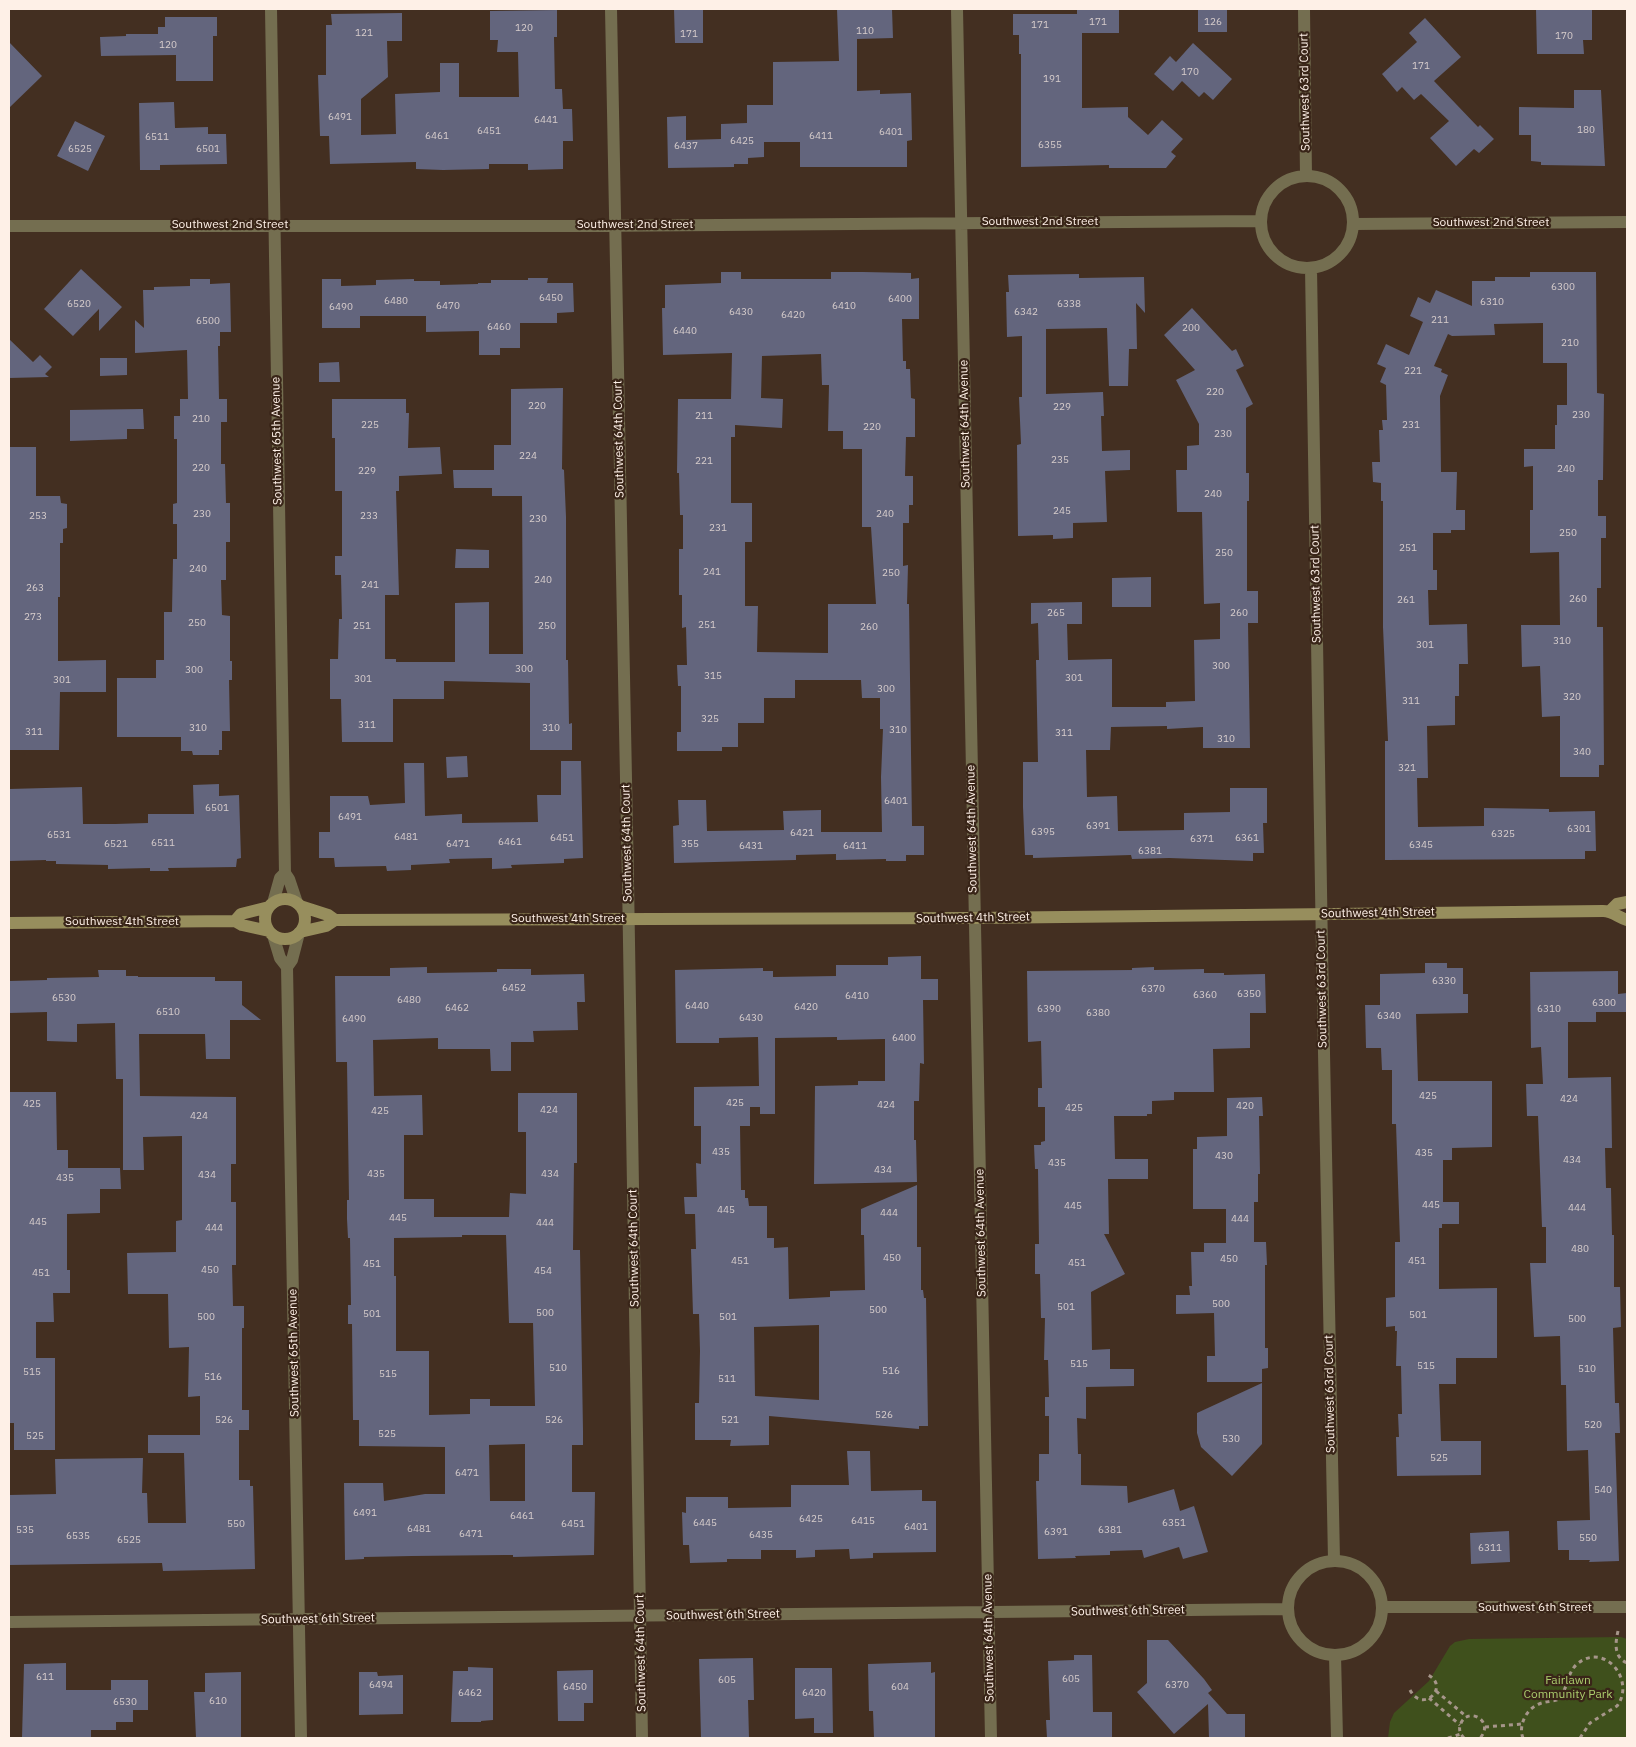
<!DOCTYPE html>
<style>
body{margin:0}
#map{position:relative;width:1636px;height:1747px;overflow:hidden;background:#432f21;font-family:"IBM Plex Sans",sans-serif}
canvas{display:block}
.frame{position:absolute;inset:0;border:10px solid #fef0e7;pointer-events:none}
</style>
<div id="map">
<canvas width="1636" height="1747"></canvas>
<div class="frame"></div>
</div>
<script>
const ctx = document.querySelector('canvas').getContext('2d');
ctx.lineJoin = 'round';
function paint(path, color) { ctx.fillStyle = color; ctx.fill(path, 'evenodd'); }
function trace(path, color, width, dash) { ctx.strokeStyle = color; ctx.lineWidth = width; ctx.lineCap = dash ? 'butt' : 'round'; ctx.setLineDash(dash || []); ctx.stroke(path); }
function drawText(font, color, halo, rows, align = 'center') {
  ctx.font = font + ' "IBM Plex Sans",sans-serif'; ctx.lineWidth = 4.5; ctx.setLineDash([]); ctx.textBaseline = 'middle'; ctx.strokeStyle = halo; ctx.fillStyle = color; for (const [text, x, y, turn = 0] of rows) {
    ctx.save(); ctx.translate(x, y); ctx.rotate((+turn || 0) * Math.PI / 180); ctx.textAlign = isNaN(turn) ? turn : align; if (halo) ctx.strokeText(text, 0, 0); ctx.fillText(text, 0, 0); ctx.restore();
  }
}
const green = new Path2D(`
 M1621,1637L1627,1639V1738H1388L1390,1722L1394,1713L1429,1681L1450,1646L1455,1642L1469,1639Z`);
const building = new Path2D(`
 M674,9H703V43H675Z
 M837,9H892L893,38L857,39V91L880,90V94L911,93L912,140L907,141V167H800V142H764V157L748,158V164H734V167L668,168L667,117L686,116V140L721,139V124L747,123V105H773V62L839,61Z
 M1198,9H1227V32H1198Z
 M1536,9H1592V40H1583L1584,54H1537Z
 M557,10V37H554L555,89H562L563,109H572L573,141H563V169L528,170V164H489V169L443,170L416,169V162L330,164L329,136H320L318,75H326V25H332L331,14L402,13V41H387L388,77L361,99V135L396,134L395,94L440,92V63H459V97H519L518,52H497L498,40H490V11Z
 M1077,10H1119V33H1082V108L1128,107V117L1148,135L1162,120L1183,139L1171,152L1176,156L1166,168H1109V165L1021,167V54H1019V35H1013V14H1077Z
 M165,17H217V36H213V81H176V55L101,56L100,37L126,36V34H158V27H165Z
 M1425,18L1461,57L1434,81L1478,127L1480,125L1494,139L1479,153L1474,149L1456,166L1430,138L1449,121L1421,94L1414,100L1402,87L1397,92L1382,74L1417,42L1409,33Z
 M9,42L42,76L9,108Z
 M1193,43L1232,79L1213,100L1204,92L1199,97L1182,81L1173,91L1154,74L1170,56L1176,62Z
 M1574,90H1601L1605,166L1541,165V162L1531,161V135H1519V107L1574,108Z
 M174,102L175,128L208,127V134H226L227,164L160,165V170H140L139,103Z
 M75,121L105,136L88,171L57,156Z
 M81,269L122,307L99,331V309L73,336L44,309Z
 M721,272H741V279H831V272H863L911,273V279L919,278V319H902L903,361H906V369H910L911,398L915,399V437H906L905,476H913V505H909V523H903V566L908,565L907,604H909L912,826H924V855H906V861H886V859L836,860V854L796,855V860L674,863L673,826L679,825L678,800H706L707,831L784,830L783,811L821,810V832H882L881,777L883,729H880V698H862L861,680H795V698H764V723H738V747H722V751H677V732H681V686H678L677,665H687L686,627L682,628V595H679V549H683V515H680L679,473H677L678,399H731L732,353L663,355L662,308H665V285L721,283ZM821,354L822,385H829L828,431H843V449H862V527H871L876,604H828V653L757,652L758,606H745V542H752V503H731V437H735V425L782,428L783,399L761,398L762,356Z
 M1530,272H1596L1597,393L1604,394L1603,480H1598V516H1606V538H1601V588H1597V627H1603L1604,765H1599V777H1560V716L1542,717L1540,666L1522,667L1521,625H1560L1559,552L1530,553V510H1533V466L1524,467V449H1555V425H1557V405H1567V363H1543V323L1494,324L1495,335L1452,336L1448,334L1434,366L1442,369L1441,372L1448,375L1440,396L1441,472H1457L1456,510H1465V530H1451V533H1433V570H1437V590H1428L1429,625L1467,624L1468,664H1459V696H1455V725L1427,726L1428,778H1417L1418,827L1484,826V808L1549,809V812L1595,811L1596,851H1585V859L1385,860V741H1388L1383,627V501H1381V483L1373,482L1372,462H1380L1379,430H1383L1382,420H1387L1386,385L1380,382L1386,368L1377,364L1386,344L1409,355L1423,322L1410,316L1418,297L1430,303L1436,290L1472,306V281H1495V277H1530Z
 M1079,274V278L1144,277L1145,313L1136,303L1137,349H1129L1128,386H1109L1107,328L1046,329V394L1103,392L1104,416H1101L1102,451L1130,450V470L1105,471L1107,522L1073,523V538L1053,539V535L1018,536L1017,445L1021,444L1019,397H1022V336L1007,337L1006,292H1009L1008,275Z
 M528,278H548L547,283H573L574,312L557,313V323H520V348H500V355H479V331L426,332V316H360V328H322V279H341V286L376,285V280L414,279V281H440V285L478,284V283H491V280H528Z
 M190,279H210V284L230,283L231,332H220V346H218L219,399H227V422H221V464H225L226,503H230V542H226V580H221L222,615L230,616V661H232V680H229L230,731H222V750H219V755H193L192,751H181V737H117V678H156V660H164V612H172L173,559H177V524H173V504L177,503V439H174V416H180V399H188L187,350L135,353V320L144,328L143,290H154V287L190,286Z
 M1192,308L1232,351L1236,349L1244,366L1236,370L1253,404L1246,408V473H1249V501H1247V591H1258V623H1248L1250,748H1203V727L1167,729V726L1111,727L1110,750H1086L1087,797L1117,796L1118,831L1184,830V813L1230,812V788H1267V823H1263L1264,853H1253V861L1169,858L1132,859L1131,855L1033,858V855H1025L1023,807V762H1038L1036,660H1039L1038,623L1031,624V603L1082,602V624H1067L1068,660L1112,659V707H1166V702L1195,701L1194,640L1220,639V603L1204,604L1202,512H1177L1176,470H1187V446L1199,445V424L1176,380L1195,370L1164,335Z
 M9,339L33,362L40,355L52,367L45,374L49,377L9,378Z
 M100,358H127V375L100,376Z
 M339,362L340,382H319V363Z
 M563,388L562,469L564,470L566,517V660H568L569,724L572,723V750H530V683L444,681V699H393V742H342L341,699H330V659H338L339,619H342L341,575H335V556H342V491H335V438H332V399H406V413H409L408,448L440,447L442,474L399,476V491H396L399,595H385V659H396V662H455V603L489,602V654H523L522,496H492V488H454L453,470H494V445H511V389Z
 M143,409L144,429H127V439L70,441V410Z
 M9,447H36V496H60L61,503L67,504V528L63,529V543H60V597H58V661L106,660V692H60L59,750H9Z
 M456,549L489,550V568H455Z
 M1151,577V607H1112V578Z
 M467,756L468,777L447,778L446,757Z
 M561,761H581L583,858L564,859V863L511,865L512,868L492,869V858L449,859L450,863L411,865V870L387,871L386,866L335,867L334,858H319V832H330V796H368L370,805L405,803L404,763H424L425,816L462,814V823L538,822L537,795H561Z
 M219,784V796L239,795L241,858L237,859L236,867L168,868L169,871H150V868L108,869V865L56,864V861H46V860L9,861V789L82,787L83,824H115L148,823V814H194L193,785Z
 M921,956V979H938V1000H923L924,1064L920,1063L919,1101H914V1140H916L917,1182L814,1184L815,1086L858,1085V1081H885V1039L837,1040V1037L775,1038V1114H760V1107H750V1126H740L741,1190H745V1198H748L749,1206H767V1238H774V1248L788,1247L789,1299L830,1297V1291L865,1290L864,1235H861V1209L917,1185V1247H921V1290H923L924,1298H926L928,1426H919V1429L769,1416V1445L730,1446L731,1440H695V1403H699L700,1351L699,1314H693L691,1249H696L695,1214H685L684,1197H697L696,1163L701,1164V1126H694V1087L759,1086L758,1037L719,1038V1043H676L675,970L763,968V971H773V977L836,976V965H888V957ZM819,1325V1400L755,1396L754,1327Z
 M1425,963H1447V968H1463V994H1468V1013L1416,1014L1418,1081H1492V1147L1452,1148V1160H1443V1202H1459V1224H1442V1228H1439V1289L1497,1288V1358H1456V1384H1439L1441,1441H1481V1475L1397,1476L1396,1437H1399L1398,1414H1402L1401,1366H1396L1397,1331H1395V1326L1386,1327V1298L1395,1297V1242H1400L1396,1124H1392V1070H1382L1381,1048H1366L1365,1005H1380V974L1425,973Z
 M427,967V973L497,972V969H531V975L584,974L585,1002H577L578,1030L533,1031L534,1042H511V1071H491L490,1049H438V1038L373,1040L374,1096L422,1095L423,1135H404V1199H434V1217H509L510,1193L526,1194V1132H518V1093H577V1163H574L573,1250H580L583,1431V1445H572V1492H595L594,1555L513,1557V1555H505L412,1556L364,1557V1559L345,1560L344,1483H383L384,1501L425,1494H445V1447L359,1446V1420H353L352,1324H348V1305H351L350,1238H348L347,1219V1200H349L347,1062H336L335,976H390V968ZM462,1235H506L509,1323H533L535,1406H490V1399H470V1414L429,1415V1351H396V1276H394V1238L462,1237ZM525,1444V1501H490L489,1445Z
 M1154,967V970L1204,969V973H1224V975L1265,974L1266,1013H1250V1048L1213,1049L1214,1092H1174V1100L1152,1101V1114H1147V1116H1114L1115,1159H1148V1179H1108L1109,1234H1104L1125,1274L1091,1292L1092,1350L1110,1349V1369H1134V1386L1086,1387V1419L1077,1418L1078,1454H1081V1485L1127,1486L1128,1503L1174,1489L1180,1511L1194,1506L1208,1552L1183,1559L1179,1547L1144,1558L1142,1550L1110,1551V1555L1075,1556L1076,1558L1038,1559L1036,1481H1039V1454H1049V1416H1045V1397H1049L1048,1360H1044L1045,1318H1041L1040,1274H1035V1244H1039L1038,1169H1035L1034,1145H1041V1142L1045,1141V1107H1038V1088H1042L1041,1041L1028,1042L1027,971L1132,970V968Z
 M98,970H126V976H138V977H215V981H242V1005L261,1020H230V1059H206L205,1034H139L140,1096L236,1097V1164H231V1202H236V1265H232L233,1306H244V1328H242V1410H249V1430H239V1480H250V1486H253L255,1569L163,1571L162,1563L9,1565V1495L56,1494L55,1459L143,1458L142,1493H147L148,1523H186L184,1453H148V1435H200V1396L188,1397L189,1347L169,1348L168,1294H128L127,1253L176,1252V1221L182,1220V1136L143,1137L144,1170H123V1079H116L115,1023L77,1024V1042L47,1041V1012L9,1013V981L47,980V978L99,977Z
 M1618,971V994L1627,993V1012H1596V1022H1568V1078L1611,1077L1612,1148H1605L1606,1188H1611L1612,1235H1614V1287H1620L1621,1327L1613,1328L1615,1403H1619L1620,1433H1615L1619,1561L1589,1562L1590,1560H1569V1550H1558L1557,1521L1590,1520L1588,1450L1567,1451L1566,1385H1561L1560,1336L1534,1337L1530,1263H1546V1227H1542L1538,1116H1527L1526,1084H1543L1541,1047L1531,1048L1530,972Z
 M9,1092H56L57,1150H68V1168H120L121,1189H100V1213L67,1214V1270H70V1293H53L54,1322H36V1358H55V1450H14V1423H9Z
 M1262,1097L1263,1116H1259L1260,1174H1258V1202H1254V1242H1266L1267,1265H1265V1348H1268V1368L1262,1369V1382H1207V1356H1215L1214,1313L1176,1314V1295H1190L1189,1286H1192L1191,1252H1204V1243H1226V1209H1193V1149H1197V1137L1227,1136V1098Z
 M1262,1383V1444L1232,1476L1201,1447L1197,1433V1413Z
 M847,1451H870L871,1491L922,1490V1501H936V1552L873,1553V1558L850,1559L849,1549L815,1550V1557L796,1558V1550H761V1559H727V1562L690,1563L689,1545H683L682,1512L686,1513V1497H728V1508L791,1507V1485H849Z
 M1509,1531L1510,1562L1471,1564L1470,1533Z
 M1147,1640H1168L1204,1679L1212,1690L1208,1693L1227,1714H1245V1738H1209L1208,1704L1174,1734L1137,1692L1147,1683Z
 M1074,1655H1092L1093,1712H1112V1737L1047,1738L1046,1720H1050L1048,1661L1074,1660Z
 M753,1658L754,1700H748L749,1738H701L699,1659Z
 M931,1662V1673L935,1672V1738H874L873,1711H869L868,1664Z
 M66,1663V1690H111V1680H148V1710H133V1722H116V1730H91V1738H22L24,1664Z
 M468,1667L493,1668V1720L481,1721V1722H451L453,1671H468Z
 M795,1668H832L833,1733H814V1718L795,1719Z
 M593,1670V1703H584V1721H558L557,1671Z
 M241,1672V1738H196L194,1692H205V1673Z
 M359,1672H377L378,1676L403,1675V1714L359,1715Z`);
const path = new Path2D(`
 M1618,1631C1615,1644 1614,1657 1627,1663
 M1410,1690C1423,1715 1452,1685 1426,1674
 M1436,1691L1467,1717
 M1429,1698L1460,1725
 M1485,1727L1522,1724
 M1448,1738L1461,1734
 M1464,1738C1460,1734 1458,1729 1461,1723C1469,1706 1495,1722 1480,1738
 M1523,1738C1518,1726 1526,1709 1539,1704C1546,1701 1553,1702 1559,1699C1568,1688 1567,1673 1577,1664C1605,1641 1636,1681 1617,1706L1590,1723L1580,1738`);
const street = new Path2D(`
 M271,9L285,873L289,879L297,903
 M611,9L628,881L642,1738
 M957,9L991,1738
 M1304,9L1306,176
 M1261 222a46 46 0 1 1 92 0a46 46 0 1 1-92 0Z
 M1354,224L1627,222
 M9,226H584L1260,221
 M1311,268L1322,951L1334,1560
 M273,903L280,878L285,873
 M273,935L280,958L287,967L301,1738
 M287,967L292,960L299,933
 M1288 1608a47 47 0 1 1 94 0a47 47 0 1 1-94 0Z
 M1382,1607H1627
 M9,1622L1287,1609
 M1335,1655L1337,1738`);
const secondary = new Path2D(`
 M265 919a20 20 0 1 1 40 0a20 20 0 1 1-40 0Z
 M300,906L328,915L335,920
 M1610,911L1617,904L1627,902
 M235,921L241,914L269,907
 M9,923L235,921L242,925L269,931
 M300,932L326,926L335,920L974,918L1603,911C1612,911 1618,917 1627,920`);
const numberNames = [
 ["171",1098,22],
 ["126",1213,22],
 ["171",1040,25],
 ["120",524,28],
 ["110",865,31],
 ["121",364,33],
 ["171",689,34],
 ["170",1564,36],
 ["120",168,45],
 ["171",1421,66],
 ["170",1190,72],
 ["191",1052,79],
 ["6491",340,117],
 ["6441",546,120],
 ["180",1586,130],
 ["6451",489,131],
 ["6401",891,132],
 ["6461",437,136],
 ["6411",821,136],
 ["6511",157,137],
 ["6425",742,141],
 ["6355",1050,145],
 ["6437",686,146],
 ["6525",80,149],
 ["6501",208,149],
 ["6300",1563,287],
 ["6450",551,298],
 ["6400",900,299],
 ["6480",396,301],
 ["6310",1492,302],
 ["6520",79,304],
 ["6338",1069,304],
 ["6470",448,306],
 ["6410",844,306],
 ["6490",341,307],
 ["6430",741,312],
 ["6342",1026,312],
 ["6420",793,315],
 ["211",1440,320],
 ["6500",208,321],
 ["6460",499,327],
 ["200",1191,328],
 ["6440",685,331],
 ["210",1570,343],
 ["221",1413,371],
 ["220",1215,392],
 ["220",537,406],
 ["229",1062,407],
 ["230",1581,415],
 ["211",704,416],
 ["210",201,419],
 ["225",370,425],
 ["231",1411,425],
 ["220",872,427],
 ["230",1223,434],
 ["224",528,456],
 ["235",1060,460],
 ["221",704,461],
 ["220",201,468],
 ["240",1566,469],
 ["229",367,471],
 ["240",1213,494],
 ["245",1062,511],
 ["230",202,514],
 ["240",885,514],
 ["253",38,516],
 ["233",369,516],
 ["230",538,519],
 ["231",718,528],
 ["250",1568,533],
 ["251",1408,548],
 ["250",1224,553],
 ["240",198,569],
 ["241",712,572],
 ["250",891,573],
 ["240",543,580],
 ["241",370,585],
 ["263",35,588],
 ["260",1578,599],
 ["261",1406,600],
 ["265",1056,613],
 ["260",1239,613],
 ["273",33,617],
 ["250",197,623],
 ["251",707,625],
 ["251",362,626],
 ["250",547,626],
 ["260",869,627],
 ["310",1562,641],
 ["301",1425,645],
 ["300",1221,666],
 ["300",524,669],
 ["300",194,670],
 ["315",713,676],
 ["301",1074,678],
 ["301",363,679],
 ["301",62,680],
 ["300",886,689],
 ["320",1572,697],
 ["311",1411,701],
 ["325",710,719],
 ["311",367,725],
 ["310",198,728],
 ["310",551,728],
 ["310",898,730],
 ["311",34,732],
 ["311",1064,733],
 ["310",1226,739],
 ["340",1582,752],
 ["321",1407,768],
 ["6401",896,801],
 ["6501",217,808],
 ["6491",350,817],
 ["6391",1098,826],
 ["6301",1579,829],
 ["6395",1043,832],
 ["6421",802,833],
 ["6325",1503,834],
 ["6531",59,835],
 ["6481",406,837],
 ["6451",562,838],
 ["6361",1247,838],
 ["6371",1202,839],
 ["6461",510,842],
 ["6511",163,843],
 ["6521",116,844],
 ["6471",458,844],
 ["355",690,844],
 ["6345",1421,845],
 ["6431",751,846],
 ["6411",855,846],
 ["6381",1150,851],
 ["6330",1444,981],
 ["6452",514,988],
 ["6370",1153,989],
 ["6350",1249,994],
 ["6360",1205,995],
 ["6410",857,996],
 ["6530",64,998],
 ["6480",409,1000],
 ["6300",1604,1003],
 ["6440",697,1006],
 ["6420",806,1007],
 ["6462",457,1008],
 ["6390",1049,1009],
 ["6310",1549,1009],
 ["6510",168,1012],
 ["6380",1098,1013],
 ["6340",1389,1016],
 ["6430",751,1018],
 ["6490",354,1019],
 ["6400",904,1038],
 ["425",1428,1096],
 ["424",1569,1099],
 ["425",735,1103],
 ["425",32,1104],
 ["424",886,1105],
 ["420",1245,1106],
 ["425",1074,1108],
 ["424",549,1110],
 ["425",380,1111],
 ["424",199,1116],
 ["435",721,1152],
 ["435",1424,1153],
 ["430",1224,1156],
 ["434",1572,1160],
 ["435",1057,1163],
 ["434",883,1170],
 ["435",376,1174],
 ["434",550,1174],
 ["434",207,1175],
 ["435",65,1178],
 ["445",1431,1205],
 ["445",1073,1206],
 ["444",1577,1208],
 ["445",726,1210],
 ["444",889,1213],
 ["445",398,1218],
 ["444",1240,1219],
 ["445",38,1222],
 ["444",545,1223],
 ["444",214,1228],
 ["480",1580,1249],
 ["450",892,1258],
 ["450",1229,1259],
 ["451",740,1261],
 ["451",1417,1261],
 ["451",1077,1263],
 ["451",372,1264],
 ["450",210,1270],
 ["454",543,1271],
 ["451",41,1273],
 ["500",1221,1304],
 ["501",1066,1307],
 ["500",878,1310],
 ["500",545,1313],
 ["501",372,1314],
 ["501",1418,1315],
 ["500",206,1317],
 ["501",728,1317],
 ["500",1577,1319],
 ["515",1079,1364],
 ["515",1426,1366],
 ["510",558,1368],
 ["510",1587,1369],
 ["516",891,1371],
 ["515",32,1372],
 ["515",388,1374],
 ["516",213,1377],
 ["511",727,1379],
 ["526",884,1415],
 ["526",224,1420],
 ["526",554,1420],
 ["521",730,1420],
 ["520",1593,1425],
 ["525",387,1434],
 ["525",35,1436],
 ["530",1231,1439],
 ["525",1439,1458],
 ["6471",467,1473],
 ["540",1603,1490],
 ["6491",365,1513],
 ["6461",522,1516],
 ["6425",811,1519],
 ["6415",863,1521],
 ["6445",705,1523],
 ["6351",1174,1523],
 ["550",236,1524],
 ["6451",573,1524],
 ["6401",916,1527],
 ["6481",419,1529],
 ["535",25,1530],
 ["6381",1110,1530],
 ["6391",1056,1532],
 ["6471",471,1534],
 ["6435",761,1535],
 ["6535",78,1536],
 ["550",1588,1538],
 ["6525",129,1540],
 ["6311",1490,1548],
 ["611",45,1677],
 ["605",1071,1679],
 ["605",727,1680],
 ["6494",381,1685],
 ["6370",1177,1685],
 ["6450",575,1687],
 ["604",900,1687],
 ["6462",470,1693],
 ["6420",814,1693],
 ["610",218,1701],
 ["6530",125,1702]
];
const streetNames = [
 ["Southwest 63rd Court",1305,92,-91],
 ["Southwest 2nd Street",1040,222],
 ["Southwest 2nd Street",1491,223],
 ["Southwest 2nd Street",230,225],
 ["Southwest 2nd Street",635,225],
 ["Southwest 64th Avenue",965,424,-91],
 ["Southwest 64th Court",619,439,-91],
 ["Southwest 65th Avenue",277,441,-91],
 ["Southwest 63rd Court",1316,584,-91],
 ["Southwest 64th Avenue",972,829,-91],
 ["Southwest 64th Court",627,843,-91],
 ["Southwest 4th Street",1378,913,-1],
 ["Southwest 4th Street",973,918,-1],
 ["Southwest 4th Street",568,919],
 ["Southwest 4th Street",122,922],
 ["Southwest 63rd Court",1322,989,-91],
 ["Southwest 64th Avenue",981,1233,-91],
 ["Southwest 64th Court",634,1248,-91],
 ["Southwest 65th Avenue",294,1353,-91],
 ["Southwest 63rd Court",1330,1394,-91],
 ["Southwest 6th Street",1535,1608],
 ["Southwest 6th Street",1128,1611,-1],
 ["Southwest 6th Street",723,1615,-1],
 ["Southwest 6th Street",318,1619,-1],
 ["Southwest 64th Avenue",989,1638,-91],
 ["Southwest 64th Court",641,1653,-91]
];
const parkNames = [
 ["Fairlawn",1568,1681],
 ["Community Park",1568,1695]
];
paint(green, '#3f501c');
paint(building, '#63657d');
trace(path, '#a6968a', 3, [4, 4]);
trace(street, '#746e50', 12);
trace(secondary, '#978e5d', 12);
drawText('10px', '#d7cdcc', null, numberNames);
drawText('12px', '#fef0e7', '#392518', streetNames);
drawText('12px', '#abcd6d', '#392518', parkNames);
</script>
